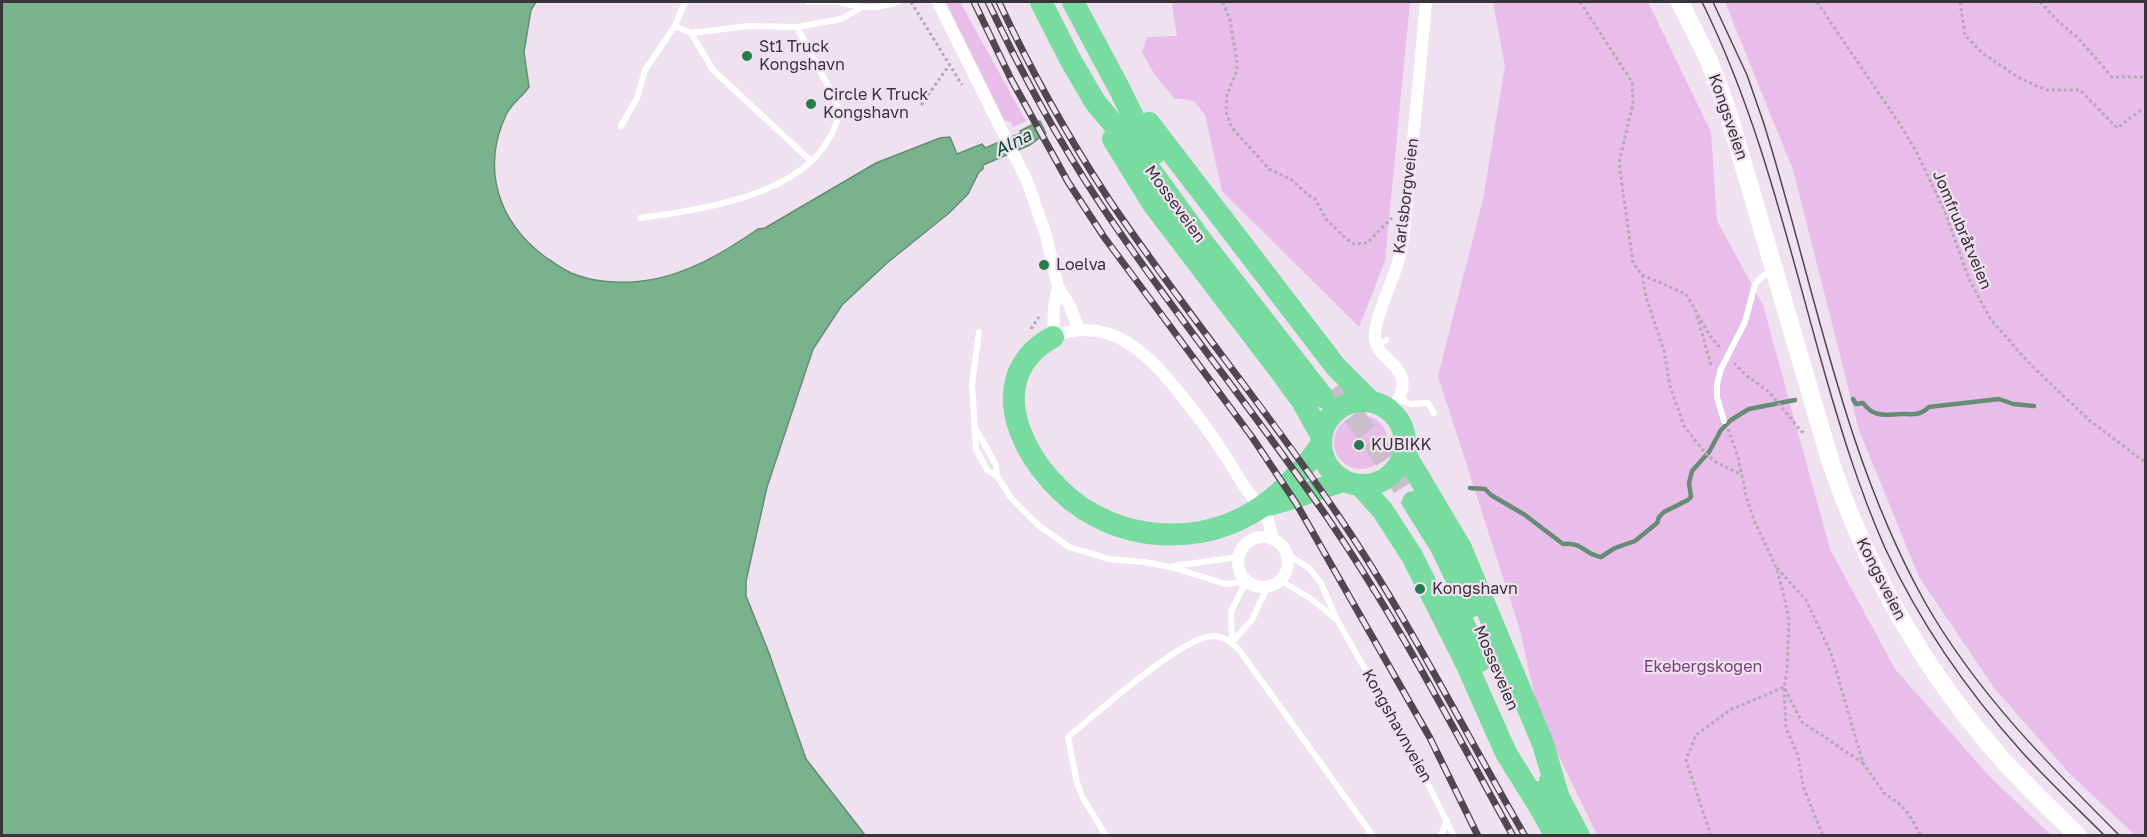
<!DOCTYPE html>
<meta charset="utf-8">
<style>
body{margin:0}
#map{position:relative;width:2147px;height:837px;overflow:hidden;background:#efe1f0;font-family:"Golos Text",sans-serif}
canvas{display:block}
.frame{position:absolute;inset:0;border:3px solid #393439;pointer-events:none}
</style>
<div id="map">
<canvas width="2147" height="837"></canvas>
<div class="frame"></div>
</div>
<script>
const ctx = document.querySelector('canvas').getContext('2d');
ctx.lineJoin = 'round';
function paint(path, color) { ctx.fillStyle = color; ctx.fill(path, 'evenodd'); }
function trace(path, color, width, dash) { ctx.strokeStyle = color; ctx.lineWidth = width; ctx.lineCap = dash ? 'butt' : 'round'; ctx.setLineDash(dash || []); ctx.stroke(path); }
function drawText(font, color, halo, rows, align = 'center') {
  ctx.font = font + ' "Golos Text",sans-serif'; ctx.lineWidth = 4.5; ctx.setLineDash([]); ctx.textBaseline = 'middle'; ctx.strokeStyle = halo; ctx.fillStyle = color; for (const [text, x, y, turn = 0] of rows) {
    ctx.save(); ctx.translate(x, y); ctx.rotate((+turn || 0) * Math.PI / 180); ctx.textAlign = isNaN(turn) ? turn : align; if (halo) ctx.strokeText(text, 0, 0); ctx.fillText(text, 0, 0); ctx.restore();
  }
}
const green = new Path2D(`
 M946,2H960L1026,121L1013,127L1010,121H1005Z
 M1176,2H1410L1385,261L1359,327L1222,191L1205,115L1194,101L1174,98L1155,75L1142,52L1147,37L1177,36L1172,5Z
 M1493,2H1648L1711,132L1717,221L1763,305L1830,549L1895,669L1989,776L2051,835H1597L1539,715L1520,630L1438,376L1483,199L1505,66Z
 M1725,2H2145V835H2135L2069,773L1995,689L1919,577L1859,430L1793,170Z
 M1334 442a27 27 0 1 1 54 0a27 27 0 1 1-54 0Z`);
const water = new Path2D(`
 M2,2H536L531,10L524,52L529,87C522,97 511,104 506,115C481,169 498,221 544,256C553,262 561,268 571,273C592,282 621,284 643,281C685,276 723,253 758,229L765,228L876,163L940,138L950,137L957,154L982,144L985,148L1021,133L1020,131L1040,121L1046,133L1030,145L983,165V169L979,172L968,194L949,213L887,263L842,305L813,349L767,487L746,581V596L769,653L806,759L865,835L2,836Z`);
const stream = new Path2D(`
 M1853,399L1856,404L1863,403C1875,419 1886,414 1902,414C1914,414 1920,416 1929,407L1999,399L2013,404L2034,406
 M1470,488L1485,489L1491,495L1525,515L1563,544C1583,542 1584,554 1601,557L1615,548L1635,541L1657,523L1659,517L1664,512L1688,500L1691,497L1689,483L1692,471L1709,452L1721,430L1731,420L1749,409L1795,400`);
const highwayTunnel = new Path2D(`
 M1333,389L1373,441L1413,502`);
const path = new Path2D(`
 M911,2L962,85
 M1223,2L1230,20L1237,62V70L1227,95L1226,112L1232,128L1269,169L1292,180L1308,195L1315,199L1326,219L1343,236L1354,244L1367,243L1392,218
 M1580,2L1632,82L1633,103L1619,163L1633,263L1642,275L1686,294L1710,336L1721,349
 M1817,2L1901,126L1916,151L1945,212L1969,279L1991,320L2033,367L2089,420L2146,463
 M1960,2L1965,35L1982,53L2021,79L2047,90H2080L2117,128L2140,111H2146
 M2040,2L2058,21L2078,38L2112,77H2142L2146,79
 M921,105L950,64
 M1642,275L1646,297L1664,351L1670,386L1684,426L1705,453L1716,462L1742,475
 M1697,316L1711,365
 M1031,329L1039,317
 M1734,363L1747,376L1769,392L1801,431L1805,433
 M1728,429L1738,457L1747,500L1754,520L1776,567L1784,596L1789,620L1787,671L1784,687L1786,728L1798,755L1803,786L1823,836
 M1777,568L1806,600L1831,653L1863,763L1884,793L1901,805L1911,818L1921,836
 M1711,836L1686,760L1696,735L1730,710L1784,687L1802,722L1863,763`);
const lane = new Path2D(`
 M808,2H837L862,7H877L898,2
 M675,26L691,33L713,70L811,161
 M691,33L749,26L797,27L841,19L862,7
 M621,126L637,98L645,70L675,26L685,2
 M640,218C699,210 802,196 831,135C837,123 841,114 836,101L797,27
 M979,332L972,384L976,449L987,470L997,476L1012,499L1038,525L1069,547L1109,559L1144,562L1171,567L1226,584L1246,582
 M1377,345L1386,340
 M1400,399L1410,404L1428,403L1434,413
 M1724,421L1717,397V384L1721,369L1745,322L1755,284L1764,275L1772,273
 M977,431L996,465L997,476
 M1287,554L1309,568L1321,583L1336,618L1409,746L1454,836
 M1174,566L1238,557
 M1281,581L1310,598L1335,618
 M1232,642L1252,620L1267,588
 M1232,642L1231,611L1246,582
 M1106,836L1083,798L1077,783L1068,737C1096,714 1180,638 1212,636C1224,635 1232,643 1240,651L1373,836
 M1441,836L1447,820`);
const street = new Path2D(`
 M938,2L1027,181L1046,235L1058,287L1069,304L1079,330
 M1058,287L1054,307L1053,337C1112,312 1152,358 1185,400C1207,427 1225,454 1242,483C1249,495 1260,504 1266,516C1270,523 1271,531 1272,538
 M1391,411C1426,363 1371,365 1375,333C1378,307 1394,281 1400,255C1406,227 1407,197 1410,169C1416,113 1421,57 1426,2
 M1238 562a25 25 0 1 1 50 0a25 25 0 1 1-50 0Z`);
const secondary = new Path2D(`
 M1680,2L1709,61L1727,109L1830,460C1865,564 1918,660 1989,744C2016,777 2048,806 2078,836`);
const highway = new Path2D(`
 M1041,2L1070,59L1095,102L1141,157L1201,240L1323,397
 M1073,2L1119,88L1142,135L1154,154
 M1149,123L1336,367L1370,401
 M1113,139L1153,204L1284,376L1302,401L1321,435
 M1053,337C971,382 1034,484 1094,515C1127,533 1164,538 1201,532C1237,525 1266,508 1291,481C1301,470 1312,459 1320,446
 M1321 443a42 42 0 1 1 84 0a42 42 0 1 1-84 0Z
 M1404,452L1461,548L1543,744L1558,795
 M1360,485L1383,511L1412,556L1466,663L1506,753L1539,806
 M1413,502L1441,547L1470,607
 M1267,505C1294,500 1318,488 1344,481
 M1451,595L1480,661
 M1550,781L1579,836
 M1533,791L1539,806L1556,836`);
const tram = new Path2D(`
 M1702,2C1758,115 1787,239 1821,360C1839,424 1858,487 1885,548C1920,623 1967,691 2022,752C2048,781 2077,808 2105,836
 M1713,2L1747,75L1763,121C1814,282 1842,455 1926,604C1977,693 2048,764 2120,836`);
const rail = new Path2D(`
 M974,2L1011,79L1068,182L1104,237L1252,437L1296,503L1430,738L1478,836
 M988,2C1021,72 1058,140 1101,205C1174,314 1257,415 1331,523C1399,623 1454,730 1513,836
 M999,2C1031,71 1068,137 1110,201C1183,309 1267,410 1340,518C1409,620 1463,729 1525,836`);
const markers = [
 [747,56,6,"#267a4d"],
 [811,104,6,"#267a4d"],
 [1044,265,6,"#267a4d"],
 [1359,445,6,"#267a4d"],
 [1420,589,6,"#267a4d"]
];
const poiNames = [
 ["St1 Truck",759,47],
 ["Kongshavn",759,65],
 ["Circle K Truck",823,95],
 ["Kongshavn",823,113],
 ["Loelva",1056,265],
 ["KUBIKK",1371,445],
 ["Kongshavn",1432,589]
];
const streetNames = [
 ["Kongsveien",1728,117,71],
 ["Karlsborgveien",1406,196,-83],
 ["Mosseveien",1175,204,54],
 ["Jomfrubråtveien",1962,230,67],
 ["Kongsveien",1881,579,63],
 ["Mosseveien",1496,668,67],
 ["Kongshavnveien",1397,726,61]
];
const parkNames = [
 ["Ekebergskogen",1703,667]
];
const waterNames = [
 ["Alna",1013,143,-27]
];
paint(green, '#e8bdea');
paint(water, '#79b38e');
trace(water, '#668d74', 1.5);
trace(stream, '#668d74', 4.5);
trace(highwayTunnel, '#cbbecb', 22, [22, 11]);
trace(path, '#b4a9b4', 3, [3, 3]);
trace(lane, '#fff', 6);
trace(street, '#fff', 12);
trace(secondary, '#fff', 18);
trace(highway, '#78dca0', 22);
trace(tram, '#4f494f', 1.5);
trace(rail, '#4f494f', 7);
trace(rail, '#efe1f0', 4.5, [14]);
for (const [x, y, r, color] of markers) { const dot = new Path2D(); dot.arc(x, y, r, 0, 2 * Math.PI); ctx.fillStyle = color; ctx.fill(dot); trace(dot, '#efe1f0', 2); }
drawText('16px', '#393439', '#efe1f0', poiNames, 'left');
drawText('16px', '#393439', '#efe1f0', streetNames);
drawText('16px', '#763f79', '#efe1f0', parkNames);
drawText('italic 18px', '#08502d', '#efe1f0', waterNames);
</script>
